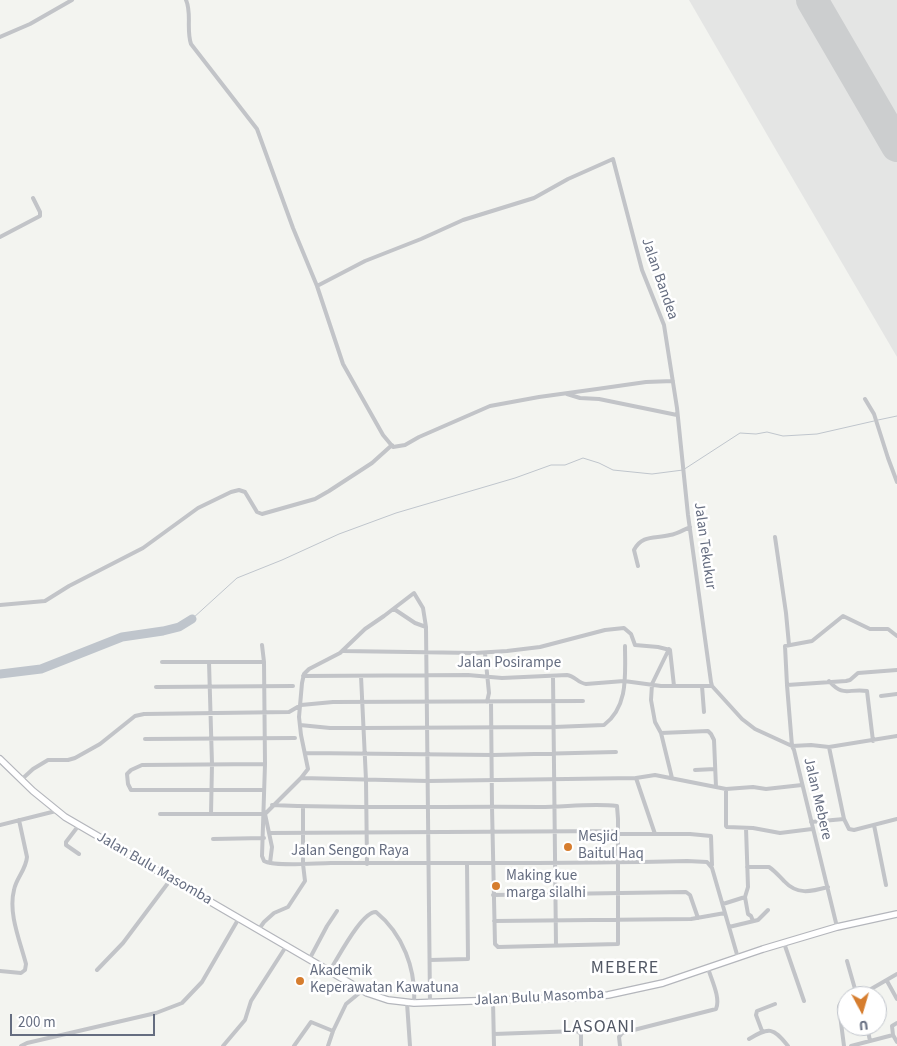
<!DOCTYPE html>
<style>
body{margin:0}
#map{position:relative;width:897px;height:1046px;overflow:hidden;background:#f3f4f0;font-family:"Source Sans 3",sans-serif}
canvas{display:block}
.north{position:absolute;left:837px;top:986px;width:50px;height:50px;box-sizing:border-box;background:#fff;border:1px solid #c1c5cc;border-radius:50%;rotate:174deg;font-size:14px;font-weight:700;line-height:20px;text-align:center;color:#656d80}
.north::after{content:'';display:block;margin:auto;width:18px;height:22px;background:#d67d2e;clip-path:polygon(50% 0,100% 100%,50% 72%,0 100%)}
.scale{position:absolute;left:10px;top:1014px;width:145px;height:22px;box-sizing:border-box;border:2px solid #656d80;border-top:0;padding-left:6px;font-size:15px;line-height:18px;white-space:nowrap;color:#656d80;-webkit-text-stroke:4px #fff;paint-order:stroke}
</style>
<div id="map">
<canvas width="897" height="1046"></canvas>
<div class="north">U</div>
<div class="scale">200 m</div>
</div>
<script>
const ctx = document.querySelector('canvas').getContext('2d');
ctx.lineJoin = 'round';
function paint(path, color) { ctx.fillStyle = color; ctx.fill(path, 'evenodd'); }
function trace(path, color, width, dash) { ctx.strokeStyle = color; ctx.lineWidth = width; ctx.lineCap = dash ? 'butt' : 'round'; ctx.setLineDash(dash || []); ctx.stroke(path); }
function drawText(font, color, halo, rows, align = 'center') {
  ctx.font = font + ' "Source Sans 3",sans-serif'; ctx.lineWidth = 5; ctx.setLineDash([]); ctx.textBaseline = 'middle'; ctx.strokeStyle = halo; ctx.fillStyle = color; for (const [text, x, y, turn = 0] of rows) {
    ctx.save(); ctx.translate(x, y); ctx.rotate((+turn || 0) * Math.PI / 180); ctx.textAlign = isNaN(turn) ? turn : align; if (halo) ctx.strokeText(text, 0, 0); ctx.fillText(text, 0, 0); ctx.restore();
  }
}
const built = new Path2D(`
 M689,0H897V357L776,150Z`);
const stream = new Path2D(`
 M878,420L897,416
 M192,619L237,578L282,560L339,534L396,513L515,478L551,465H565L583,458L599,463L613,470L652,474L683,470L740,433L756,434L767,432L783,436L817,434L874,421`);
const river = new Path2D(`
 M0,674L41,669L122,637L163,631L179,627L192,619`);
const runway = new Path2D(`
 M812,0L897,146`);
const street = new Path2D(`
 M186,0C192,13 186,29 191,44L257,129L293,228L317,286L343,364L383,435L393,447L405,445L419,437L490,406L539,397L597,389L646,382L673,381
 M0,37L30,24L72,0
 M0,237L40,216V212L33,198
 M317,286L365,261L421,239L463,220L534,198L568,179L613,159L642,270L664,325L677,408L688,515L711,682L712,686L742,719L755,729L792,746L794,750L837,927
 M567,394L580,398L599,399L677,415
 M865,399L874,414L888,458L897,482
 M775,537L786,613L789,645
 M638,566L634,550C642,534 656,539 670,535C677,534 683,530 690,527
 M0,605L45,601L69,586L143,548L198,508L231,492L239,490L245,492L257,512L262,514L315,499L329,491L372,463L392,445
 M394,609L415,623L426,627
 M262,645L264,662L265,764L262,856L264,861C275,867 316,863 331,863C450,863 569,864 687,861L707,862L712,868L738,958
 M669,649L652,684L651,700L655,722L661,733L672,778
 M343,651L475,653L507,651L540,647L605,630L624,628L631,634L635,645L658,647L670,650L674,686
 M485,653L489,693L487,702
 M162,662H264
 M209,662L212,764L211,814
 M897,670L858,673L850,680L846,681L787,685L792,746L811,745L829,747L897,736
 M303,676L468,675L502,678L567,675C575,676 578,683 586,684L624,681L661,686H712
 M361,676L366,780L367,864
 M553,676L556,945
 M829,681C844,698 848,688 867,691L873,741
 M787,685L785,646L812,641L843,616L870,629H888L897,636
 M702,686L704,712
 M156,687L293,686
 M881,696L897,694
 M300,725L330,728H363L554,727L604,725C629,706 625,674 625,646
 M661,733L708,731L711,734L714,740L716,787
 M145,739L295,738
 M829,747L844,819L849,829L854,830L897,819
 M306,753L493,755L616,752
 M695,770L715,769
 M301,778L428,781L636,778L655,775L726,789L753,787L766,789L802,785
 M636,778L655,834
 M21,780L33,769L48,760H68L75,758L100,744L135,716L144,714L289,712L301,705L333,702L583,701
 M726,789V826L727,827L753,828L780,833L812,829
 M264,790H131L128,784L127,774L131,770L142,765L265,764
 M272,805C361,809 451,806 540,807C565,807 592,803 617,806L618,819V944L498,947L495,944L492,807L491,702
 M160,814H263
 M811,822L844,819
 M0,825L56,811
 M79,825L66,842V845L79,854
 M874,825L886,885
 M746,828L748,887L745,897L748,914L751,916L753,921
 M270,833L618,831
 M618,834H690L711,836L712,865
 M213,839L264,838
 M270,863L272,847L265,814L301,778L308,769L301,735L299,717L302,683L304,674L309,669L340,653L365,629L384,616L414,593L423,608L426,627L430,1002
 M747,867H769C775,871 779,876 784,881C797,895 810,892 828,887
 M493,895L686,892L690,895L698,918
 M723,904L745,897
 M494,921L691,919L725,913
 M729,927L758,920L768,910
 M259,929L264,922L274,913L288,907L305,881L303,864V807
 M784,943L804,1001
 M310,958L327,926L337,911
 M430,960L468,959L467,863
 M847,961L857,996
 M97,970L123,943L171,879
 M330,970C338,958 362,911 376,912C403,934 416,969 414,1003
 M0,971L21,973L25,970L26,964C20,941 8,913 14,890C16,878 26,870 27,857L19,820
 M887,981L897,999
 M859,996L897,974
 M493,1001L494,1046
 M407,1003L410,1046
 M867,1026L870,1041
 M333,1031L346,1004L363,990
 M762,1031L756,1015L757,1011L775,1004
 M494,1034L577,1031L581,1034V1046
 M893,1035L892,1026L897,1023
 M749,1039C769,1027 773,1027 788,1046
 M21,1046L27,1043L156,1013L182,1003L202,982L239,918
 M223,1046L245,1020L251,1001L287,945
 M294,1046L311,1022L333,1031L328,1046
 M620,1046L619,1037L622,1033L716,1009C721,998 711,979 708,968
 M844,1046L839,1007L840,1004L847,1001
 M851,1046L893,1035L897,1042`);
const secondary = new Path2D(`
 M0,759L33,791L65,817L367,993L388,1000L414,1003L585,997L608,995L663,983L763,949L837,927L897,914`);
const markers = [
 [568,847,5,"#d67d2e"],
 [496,886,5,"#d67d2e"],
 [300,981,5,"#d67d2e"]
];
const streetNames = [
 ["Jalan Bandea",659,279,71],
 ["Jalan Tekukur",704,546,82],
 ["Jalan Posirampe",509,664],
 ["Jalan Mebere",817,799,77],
 ["Jalan Sengon Raya",350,852],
 ["Jalan Bulu Masomba",154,869,30],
 ["Jalan Bulu Masomba",539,998,-3]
];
const poiNames = [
 ["Mesjid",578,838],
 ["Baitul Haq",578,855],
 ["Making kue",506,877],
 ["marga silalhi",506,894],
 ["Akademik",310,972],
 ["Keperawatan Kawatuna",310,989]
];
const quarterNames = [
 ["MEBERE",625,969],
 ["LASOANI",599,1028]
];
paint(built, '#e4e5e4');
trace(stream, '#bfc5cc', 1);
trace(river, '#bfc5cc', 9);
trace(runway, '#cccecf', 32);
trace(secondary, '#b4b6bc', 8);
trace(street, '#c2c4c8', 4);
trace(secondary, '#fff', 5.5);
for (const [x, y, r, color] of markers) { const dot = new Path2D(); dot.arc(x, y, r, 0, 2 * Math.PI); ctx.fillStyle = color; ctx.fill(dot); trace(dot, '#fff', 2); }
drawText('15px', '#656d80', '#fff', streetNames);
drawText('15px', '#656d80', '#fff', poiNames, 'left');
ctx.letterSpacing = '1px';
drawText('18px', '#525865', '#fff', quarterNames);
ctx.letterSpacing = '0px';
</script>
